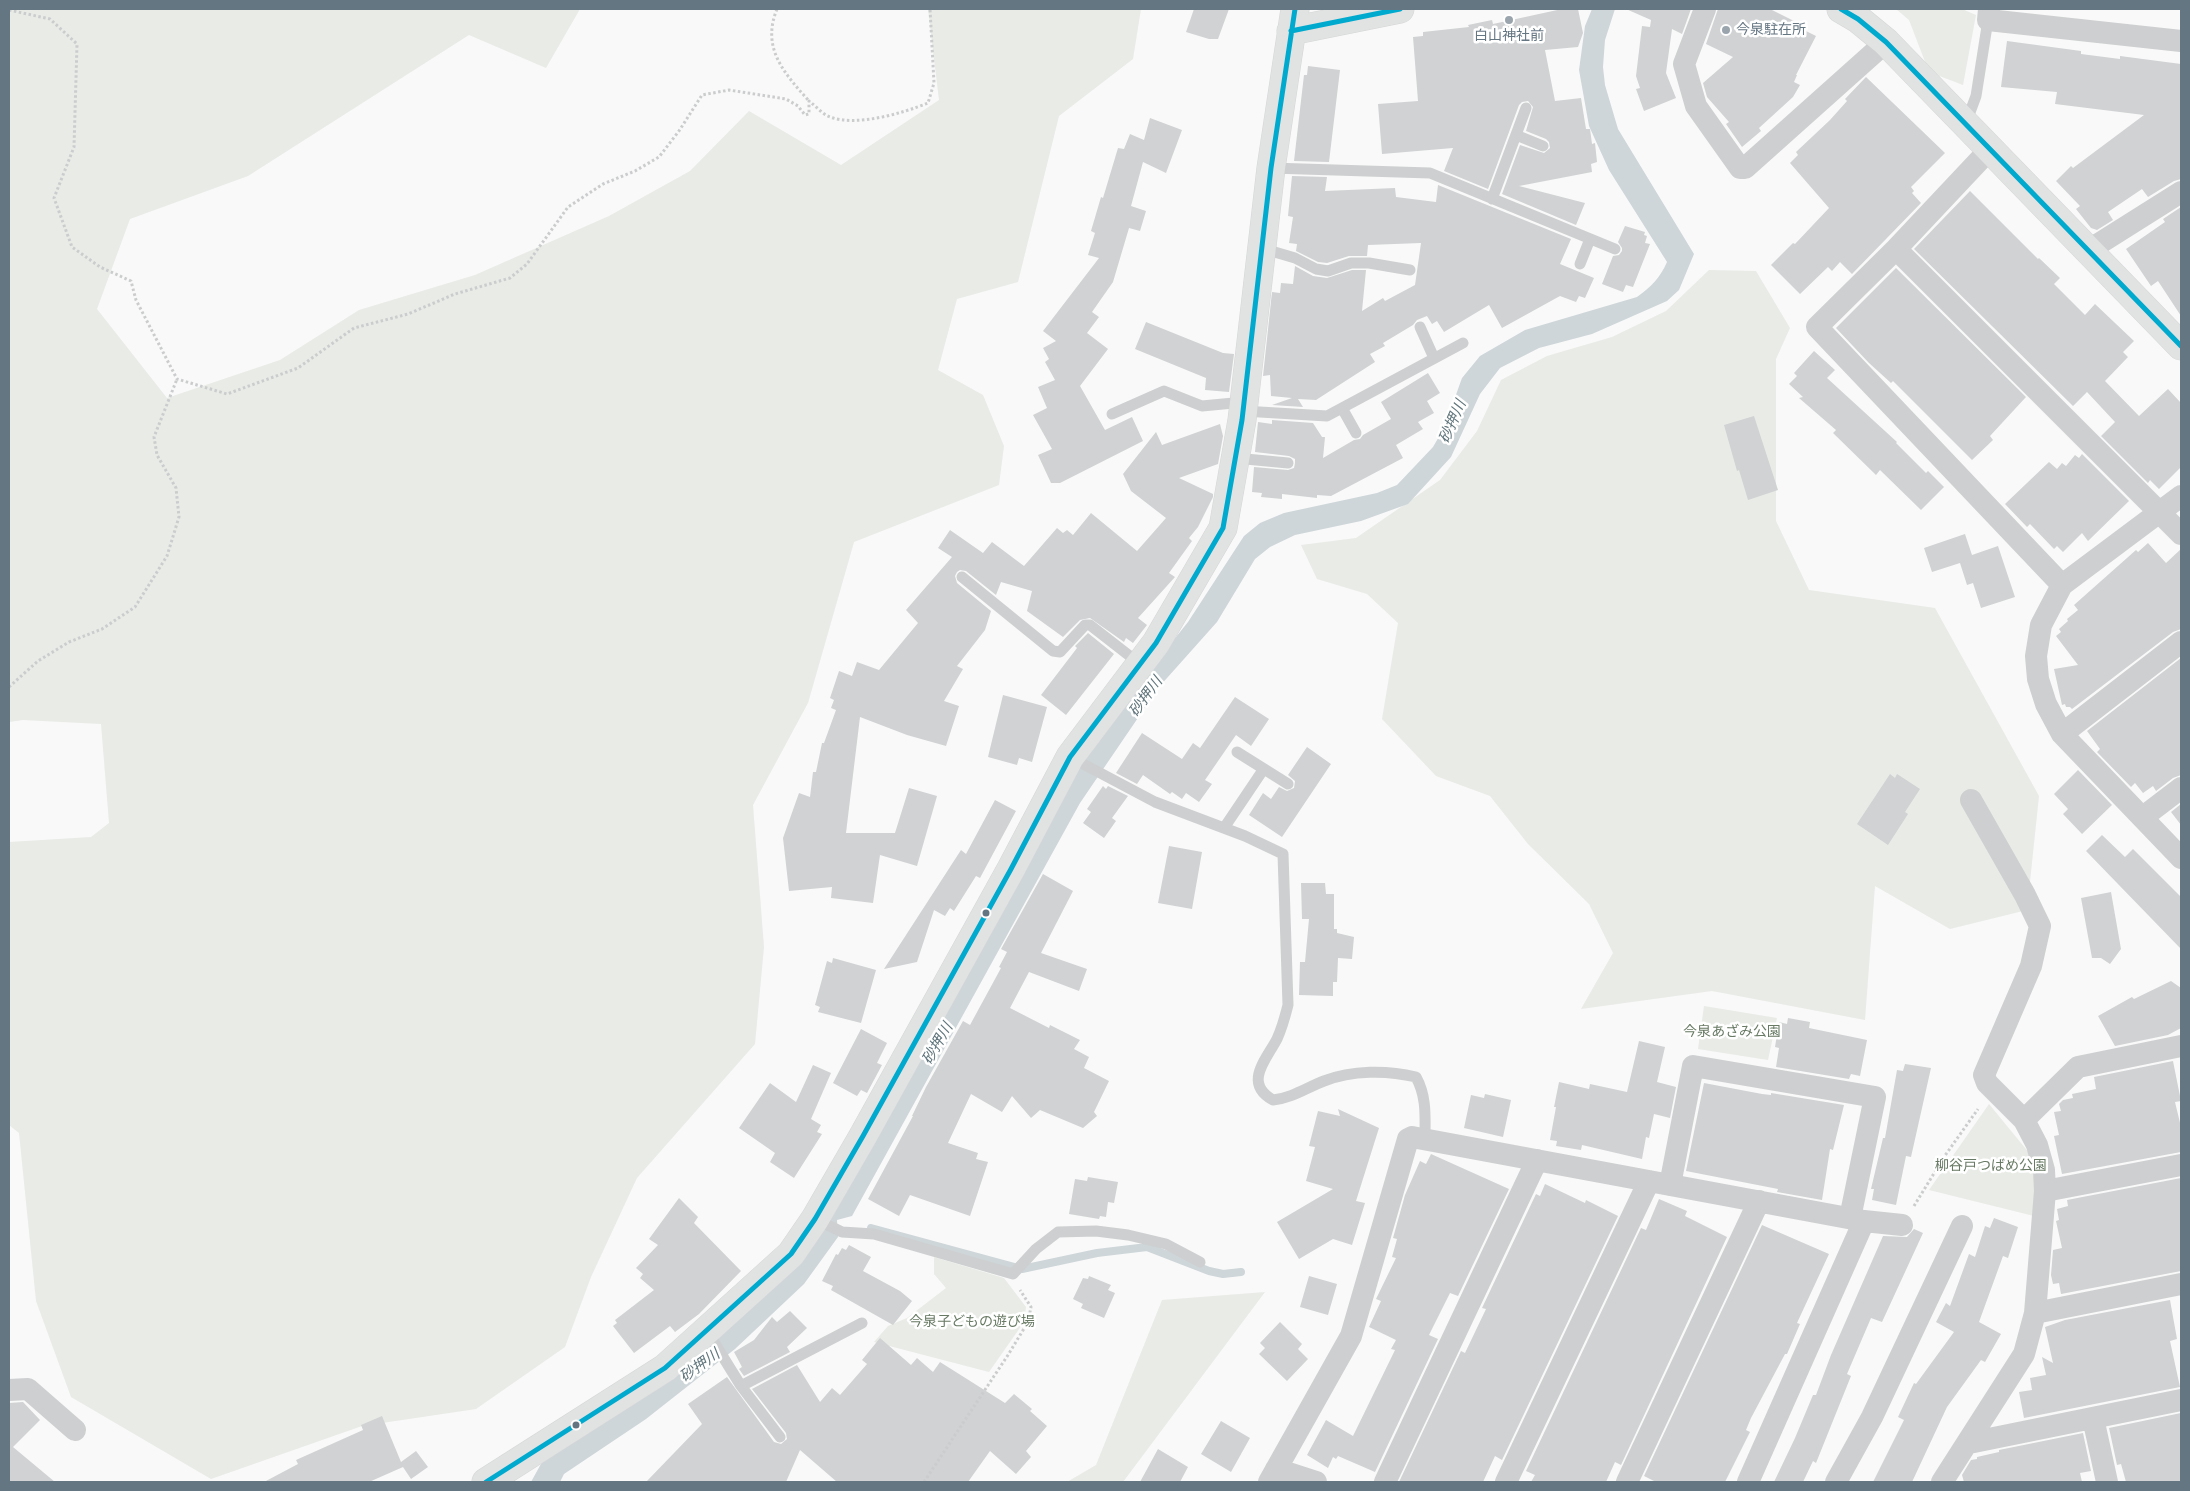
<!DOCTYPE html>
<meta charset="utf-8">
<style>
body{margin:0}
#map{position:relative;width:2190px;height:1491px;overflow:hidden;background:#f9f9f9;font-family:Arial,sans-serif}
canvas{display:block}
.frame{position:absolute;inset:0;border:10px solid #657683;pointer-events:none}
</style>
<div id="map">
<canvas width="2190" height="1491"></canvas>
<div class="frame"></div>
</div>
<script>
const ctx = document.querySelector('canvas').getContext('2d');
ctx.lineJoin = 'round';
function paint(path, color) { ctx.fillStyle = color; ctx.fill(path, 'evenodd'); }
function trace(path, color, width, dash) { ctx.strokeStyle = color; ctx.lineWidth = width; ctx.lineCap = dash ? 'butt' : 'round'; ctx.setLineDash(dash || []); ctx.stroke(path); }
function drawText(font, color, halo, rows, align = 'center') {
  ctx.font = font + ' Arial,"Noto Sans JP",sans-serif'; ctx.lineWidth = 5; ctx.setLineDash([]); ctx.textBaseline = 'middle'; ctx.strokeStyle = halo; ctx.fillStyle = color; for (const [text, x, y, turn = 0] of rows) {
    ctx.save(); ctx.translate(x, y); ctx.rotate((+turn || 0) * Math.PI / 180); ctx.textAlign = isNaN(turn) ? turn : align; if (halo) ctx.strokeText(text, 0, 0); ctx.fillText(text, 0, 0); ctx.restore();
  }
}
const green = new Path2D(`
 M9,9H580L546,68L469,35L248,176L130,219L97,309L167,398L280,360L359,310L475,275L609,216L690,171L749,111L841,165L939,100L928,9H1141L1133,59L1059,116L1018,282L957,299L938,370L983,395L1004,446L999,485L854,542L808,703L753,805L764,947L755,1044L637,1178L591,1277L565,1347L476,1409L362,1426L211,1479L71,1397L36,1301L19,1133L9,1125V842L91,837L109,823L101,724L23,720L9,722Z
 M1896,9H1962L1976,15L1963,85L1929,72L1909,20Z
 M1709,270L1756,271L1790,328L1776,359V521L1809,590L1935,608L2039,796L2027,910L1950,929L1875,886L1865,1020L1712,991L1581,1009L1613,953L1589,904L1528,844L1490,796L1436,776L1382,719L1398,623L1367,594L1317,579L1301,545L1356,538L1440,480L1477,431L1501,380L1547,356L1612,337L1666,311Z
 M1704,1006L1777,1018L1768,1060L1698,1049Z
 M1989,1104L2030,1154L2038,1175L2034,1216L1929,1190Z
 M934,1257L1004,1278L1026,1307L1024,1322L989,1372L874,1342L888,1326L907,1318L946,1288L934,1274Z
 M1265,1292L1123,1482H1067L1096,1465L1162,1300Z`);
const water = new Path2D(`
 M1592,9H1615L1605,40L1603,67L1605,85L1618,129L1694,254L1679,290L1667,301L1592,334L1539,348L1500,368L1480,394L1451,457L1408,504L1361,521L1295,535L1270,547L1255,559L1217,622L1159,687L1080,803L852,1216L837,1220L838,1237L804,1284L735,1349L646,1419L564,1474L560,1482H531L542,1462L786,1271L1076,773L1144,677L1188,622L1244,536L1260,523L1284,513L1377,493L1397,485L1433,447L1444,428L1462,378L1480,356L1525,330L1637,297C1651,287 1660,278 1667,262L1609,170L1589,126L1579,70L1585,26Z`);
const stream = new Path2D(`
 M871,1228L1022,1269L1097,1253L1147,1247L1209,1271L1223,1274L1241,1272`);
const building = new Path2D(`
 M1194,9H1229L1218,39H1209L1186,32Z
 M1562,9H1578L1583,33L1578,47L1545,50L1555,101L1581,98L1586,129H1590L1592,144L1595,143L1597,162L1591,164L1592,172L1519,186L1585,203L1576,225L1502,194L1520,145L1544,153L1550,148L1549,142L1546,139L1526,131L1533,107L1528,101L1522,102L1519,105L1488,189L1444,171L1453,148L1382,154L1378,104L1418,101L1413,37L1423,36V32L1469,27L1468,25L1492,20L1493,24Z
 M1626,9H1691L1682,34L1672,29L1666,73L1676,98L1644,111L1636,89L1640,88L1636,76L1642,26L1650,27L1651,20Z
 M1718,9H1770L1804,26L1802,29L1816,36L1796,75H1797L1794,82L1800,85L1793,97L1759,128L1761,131L1742,147L1726,124L1729,122L1707,97L1703,83L1733,57L1706,44Z
 M2007,41L2081,51V54L2120,59V56L2181,64V179L2174,181L2148,197L2142,189L2108,212L2113,220L2097,230L2091,228L2076,209L2080,206L2056,181L2071,166L2073,168L2144,115L2055,104L2057,92L2001,87Z
 M1308,66L1340,70L1329,162L1294,161L1304,75H1307Z
 M1866,77L1945,153L1911,187L1914,191L1912,193L1921,203L1852,274L1840,262L1832,271L1828,267L1800,294L1771,265L1793,243L1795,244L1829,208L1790,163L1798,155L1796,152L1830,120L1847,101L1845,99Z
 M1150,118L1182,130L1166,173L1143,162L1131,206L1146,211L1140,231L1129,228L1113,282L1092,312L1099,317L1087,333L1108,349L1080,386L1105,430L1132,417L1143,441L1060,483H1051L1038,455L1052,449L1033,415L1047,408L1038,387L1055,380L1045,362L1049,359L1043,348L1056,341L1043,331L1099,258L1088,255L1095,233L1091,231L1101,197L1103,198L1118,148L1124,149L1130,134L1144,140Z
 M1292,176L1327,177L1325,191L1395,188L1396,197L1436,202L1438,185L1571,239L1560,264L1594,278L1585,298L1579,296L1576,302L1560,296L1502,328L1489,305L1444,332L1437,321L1432,324L1427,316L1417,320L1413,325L1383,343L1385,346L1370,354L1375,362L1316,400L1298,399L1303,407L1272,405L1292,398L1271,396L1270,375L1263,376L1272,292L1280,293L1281,283L1293,284L1295,266L1313,276L1327,278L1352,270H1366L1362,311L1383,298L1385,301L1415,285L1421,243L1368,245L1367,256H1349L1327,263L1318,262L1296,251L1297,244L1289,243L1293,217L1288,216Z
 M1970,191L2038,259L2039,258L2060,278L2054,284L2085,315L2095,304L2134,341L2123,352L2128,357L2105,381L2139,416L2168,389L2181,403V467L2159,489L2150,480L2148,483L2101,436L2115,422L2087,392L2073,406L1914,249Z
 M2181,207V316L2158,281L2151,286L2126,249L2165,222L2163,219Z
 M1625,226L1645,232L1644,235L1647,236L1645,243L1650,244L1633,287L1626,285L1623,292L1602,284L1613,256L1619,255L1622,251V248L1618,242Z
 M1896,268L2026,397L1990,436L1993,440L1972,460L1893,381L1891,383L1869,363L1836,328Z
 M1146,322L1223,353L1234,354L1229,392L1205,390L1206,378L1135,349Z
 M1814,351L1835,370L1827,378L1897,442L1896,443L1926,473L1928,471L1944,487L1921,510L1880,470L1876,475L1833,433L1836,430L1799,398L1803,397L1789,384L1797,376L1794,373Z
 M1428,373L1440,393L1427,401L1434,413L1418,422L1423,429L1396,445L1403,458L1331,496L1317,495V498L1282,494V499L1261,497L1262,493L1252,492L1254,467L1288,470L1294,468L1295,463V459L1289,456L1255,452L1258,422L1272,424V420L1313,423L1322,437H1325L1323,458L1354,440L1360,439L1363,435L1391,419L1381,402Z
 M1754,416L1778,490L1748,500L1739,470L1737,471L1724,425Z
 M1220,424L1223,436L1218,464L1179,478L1213,494V497L1198,527L1189,538L1192,541L1169,573L1175,577L1138,618L1147,625L1133,643L1126,638L1124,642L1090,618L1080,620L1063,637L1027,611L1032,591L1001,582L996,595L966,571L960,570L957,572L955,576L957,583L991,611L985,630L957,666L963,669L944,701L959,706L946,746L907,735L860,717L846,833H895L909,788L937,796L917,866L880,855L873,903L831,898L832,887L789,891L783,838L799,793L810,797L813,772H816L822,743H824L836,710L831,708L834,700L830,698L839,671L852,676L857,662L879,670L918,623L906,610L952,557L938,548L950,530L983,553L992,542L1024,566L1057,528L1063,533L1067,530L1073,535L1091,513L1137,551L1166,518L1131,491L1123,474L1156,432L1162,445Z
 M2082,454L2129,501L2088,541L2082,533L2063,552L2057,546L2054,549L2030,524L2027,527L2005,504L2049,462L2057,469L2062,463L2066,466L2075,455L2079,458Z
 M1965,534L1972,555L1998,546L2015,597L1981,608L1973,583L1967,585L1960,563L1932,572L1924,548Z
 M2148,543L2166,563L2181,549V629L2173,632L2072,709L2070,707H2066L2065,704L2062,705L2054,669L2078,665L2056,636L2061,632L2059,629L2068,621L2067,619L2078,610L2074,605L2136,550L2138,552Z
 M1088,633L1114,654L1066,715L1041,695L1077,648L1075,646Z
 M2181,658V775L2173,778L2156,791L2153,786L2143,793L2135,783L2131,787L2097,752L2100,749L2087,731Z
 M1003,695L1047,707L1032,762L1019,758L1017,765L988,757Z
 M1235,697L1269,719L1251,746L1236,735L1205,780L1212,784L1199,802L1186,793L1182,799L1172,792L1170,794L1143,775L1137,784L1116,773L1142,733L1182,759L1193,743L1200,748Z
 M1307,747L1331,764L1282,837L1249,815L1263,793L1271,799L1279,787L1287,791L1294,788L1295,781L1288,775Z
 M2078,770L2112,805L2082,834L2063,814L2068,809L2054,794Z
 M1890,774L1895,778L1897,774L1920,789L1905,812L1908,814L1888,845L1857,824Z
 M1103,786L1106,789L1108,786L1128,796L1112,818L1116,821L1104,838L1083,823L1091,812L1087,809Z
 M995,800L1016,811L980,878L976,876L954,911L950,908L945,916L934,910L917,962L884,969L961,850L966,854Z
 M2181,804V825L2171,812Z
 M2102,835L2125,857L2133,849L2181,897V949L2086,851Z
 M1169,846L1202,852L1192,909L1158,903Z
 M1043,874L1073,891L1041,953L1087,969L1079,991L1029,972L1010,1008L1049,1028L1050,1025L1080,1040L1074,1049L1089,1057L1084,1068L1109,1081L1094,1112L1097,1116L1083,1128L1040,1110L1031,1118L1012,1096L1002,1112L971,1094L948,1143L978,1153L976,1159L988,1162L970,1216L910,1195L899,1216L868,1199L913,1116H912L926,1087L963,1021L970,1025L1001,968L999,967L1007,952L1001,949Z
 M1301,883H1325L1326,894H1334V929H1337V933L1354,937L1352,959L1338,958L1337,982H1333V996L1299,995L1300,962H1305L1309,919H1302Z
 M2111,892L2121,949L2110,964L2101,958H2092L2081,898Z
 M833,958L876,970L861,1023L818,1012L820,1007L815,1005L827,961L832,963Z
 M2171,981L2181,988V1028L2168,1035L2115,1046L2098,1016L2132,997L2134,999Z
 M1788,1018L1810,1022L1809,1028L1867,1040L1860,1076L1851,1074L1849,1079L1776,1067L1779,1048L1775,1047L1779,1022L1787,1024Z
 M861,1029L887,1043L877,1063L882,1065L867,1093L861,1090L857,1096L833,1083Z
 M1639,1041L1665,1047L1657,1082L1676,1087L1670,1118L1654,1114L1649,1138L1646,1137L1642,1159L1582,1145L1581,1150L1556,1146L1557,1141L1550,1140L1556,1107H1554L1559,1082L1589,1089L1590,1084L1627,1092Z
 M2173,1061L2181,1101L2175,1102L2181,1127V1152L2062,1174L2054,1136L2059,1135L2054,1112L2061,1111L2059,1104L2063,1100L2073,1098L2072,1094L2096,1089L2094,1077Z
 M1905,1064L1931,1068L1911,1157L1906,1156L1896,1205L1872,1200L1874,1189H1871L1883,1138H1885L1897,1070L1903,1071Z
 M813,1065L831,1073L811,1119L821,1125L817,1132L822,1134L794,1178L770,1162L775,1153L739,1128L770,1083L796,1102Z
 M1704,1083L1762,1094L1771,1095V1093L1844,1105L1833,1150L1830,1149L1822,1200L1777,1192L1778,1189L1686,1171Z
 M1485,1094L1511,1100L1503,1137L1464,1128L1471,1095L1484,1098Z
 M1338,1109L1379,1128L1356,1201L1365,1203L1352,1245L1333,1239L1299,1259L1277,1222L1333,1189L1306,1181L1315,1147L1309,1146L1318,1111L1340,1116Z
 M1431,1154L1509,1189L1458,1296L1450,1293L1429,1335L1438,1339L1375,1472L1338,1456L1336,1459L1333,1457L1328,1468L1307,1455L1326,1420L1353,1436L1395,1350L1391,1349L1396,1340L1369,1327L1381,1301L1376,1299L1396,1258L1392,1257L1397,1239L1393,1238L1405,1195L1420,1161L1426,1164Z
 M1088,1177L1118,1182L1114,1203L1108,1202L1106,1217L1100,1216L1099,1219L1069,1214L1075,1179L1087,1181Z
 M2181,1178V1271L2061,1294L2059,1283L2053,1284L2051,1275L2053,1250L2062,1248L2056,1221L2059,1220L2057,1209L2068,1206L2067,1200Z
 M1545,1184L1585,1203L1586,1200L1618,1216L1502,1460L1495,1456L1483,1482H1399L1461,1351L1465,1353L1486,1309L1482,1308L1536,1194L1540,1196Z
 M679,1198L698,1217L694,1223L741,1271L699,1314L675,1332L670,1326L634,1353L613,1326L617,1323L615,1320L654,1290L640,1278L643,1274L636,1268L658,1245L649,1239Z
 M1659,1199L1687,1211L1685,1216L1727,1237L1621,1465L1615,1462L1606,1482H1531L1535,1475L1526,1471L1641,1228L1646,1230Z
 M1994,1218L2018,1227L2008,1258L2003,1256L1979,1322L2001,1334L1985,1362L1981,1360L1947,1407L1912,1482H1873L1904,1420L1898,1417L1914,1383L1916,1384L1954,1332L1936,1322L1946,1303L1950,1306L1969,1254L1975,1257L1985,1226L1990,1228Z
 M1762,1225L1829,1254L1797,1323L1800,1324L1787,1354H1785L1751,1418L1746,1430L1750,1432L1725,1482H1656L1644,1476Z
 M1914,1229L1923,1233L1882,1322L1871,1318L1847,1374L1851,1376L1816,1463L1813,1461L1803,1482H1774L1795,1438L1813,1395H1816L1831,1355L1883,1236L1907,1237Z
 M849,1245L871,1257L863,1271L900,1291L912,1301L893,1325L831,1290L833,1286L822,1281L836,1254L838,1255L842,1248L846,1250Z
 M1089,1276L1111,1285L1108,1290L1115,1293L1104,1318L1081,1308L1083,1304L1073,1299L1083,1278L1088,1279Z
 M1309,1276L1337,1284L1328,1315L1300,1307Z
 M2170,1300L2177,1339L2170,1341L2180,1387L2024,1418L2019,1392L2032,1390L2030,1378L2046,1375L2042,1357L2053,1363L2045,1327L2065,1320Z
 M790,1311L807,1328L787,1347L790,1352L744,1376L739,1369L742,1367L734,1352L754,1340L772,1317L777,1322Z
 M1280,1322L1302,1344L1298,1349L1308,1359L1287,1381L1259,1354L1265,1348L1260,1343Z
 M880,1338L911,1365L917,1358L933,1372L940,1362L1005,1403L1014,1394L1032,1409L1030,1411L1047,1426L1026,1451L1031,1457L1016,1474L990,1451L968,1482H837L800,1450L786,1482H646L702,1424L688,1404L727,1377L774,1442L781,1444L787,1439L786,1433L752,1389L797,1365L820,1402L832,1388L840,1395L867,1364L862,1360Z
 M23,1402L40,1420L13,1447L55,1482H9V1403Z
 M2181,1413V1482H2126L2121,1464L2117,1465L2109,1428Z
 M382,1416L401,1462L416,1451L428,1467L411,1479L403,1467L369,1482H264L298,1464L296,1460L363,1430L361,1425Z
 M1221,1421L1250,1438L1231,1472L1201,1454Z
 M2083,1433L2091,1471L2080,1473L2082,1482H1964L1962,1475L1971,1460L1977,1459V1457L1999,1452V1450Z
 M1158,1449L1188,1467L1180,1482H1140Z`);
const path = new Path2D(`
 M777,9C761,48 784,73 809,101
 M9,10L50,19L77,44L74,147L54,198L72,247L100,267L131,281L136,300L177,379L227,394L298,368L354,328L408,314L455,294L510,278L527,264L568,207L603,184L635,171L659,157L679,131L702,95L729,90L786,99L798,106L805,115L809,114V101C816,106 822,114 830,117C857,127 903,113 928,103L934,83L930,9
 M9,687L38,661L69,642L102,629L135,607L167,556L179,517L176,488L157,455L154,437L177,379
 M1914,1206L1944,1157L1978,1109
 M924,1482L1008,1355L1028,1322L1031,1307L1020,1290`);
const lane = new Path2D(`
 M1966,123L1976,96L1988,20
 M1516,135L1543,146
 M1271,168L1430,173L1615,249
 M1492,199L1526,108
 M1261,248L1295,258L1316,269L1328,271L1351,263H1369L1410,270
 M1580,264L1590,239
 M1420,327L1434,358
 M1342,408L1356,433
 M1243,411L1327,416L1463,343
 M1112,414L1164,391L1202,406L1244,402
 M1235,458L1288,463
 M962,577L1053,651L1060,652L1085,625H1090L1140,664
 M1237,752L1288,784
 M1070,757L1155,802L1245,836L1283,854L1288,1005C1285,1017 1282,1028 1277,1039C1266,1060 1243,1083 1273,1100C1292,1098 1306,1088 1324,1081C1352,1070 1387,1070 1416,1077C1427,1097 1425,1117 1425,1139
 M1224,828L1263,770
 M815,1219L842,1232L874,1234L1013,1274L1036,1249L1058,1232L1096,1231L1128,1235L1166,1244L1200,1262
 M707,1331L741,1386L780,1437
 M741,1386L862,1323`);
const street = new Path2D(`
 M1705,9L1684,64L1696,106L1740,168H1745L1886,42
 M1989,9L1988,20L2181,41
 M1991,148L1896,249L1817,327L2062,585
 M1896,249L2181,534
 M2089,250L2181,192
 M2181,496L2062,585L2041,625L2036,656L2038,679L2046,704L2062,734L2181,858
 M2062,734L2181,642
 M1971,800L2025,895L2040,926L2031,966L1984,1075L1987,1083L2024,1120
 M2143,817L2181,788
 M1670,1185L1693,1066L1875,1097L1850,1218
 M2045,1191L2181,1165
 M2035,1313L2181,1284
 M9,1390L28,1389L75,1430
 M2093,1418L2107,1482
 M1969,1443L2181,1400
 M1276,1469L1316,1482
 M1269,1482L1351,1336L1408,1139L1412,1137L1864,1221L1902,1225
 M1385,1482L1537,1160
 M1506,1482L1649,1181
 M1627,1482L1759,1201
 M1748,1482L1864,1221
 M1836,1482L1872,1417L1962,1226
 M1942,1482L2024,1354L2035,1313L2045,1191L2044,1170L2037,1145L2024,1120L2078,1067L2181,1046`);
const secondary = new Path2D(`
 M1841,9L1858,19L1886,42L2181,346
 M1291,31L1400,9
 M486,1482L665,1368L791,1254L815,1219L863,1136L1011,869L1070,757L1156,643L1223,528L1242,420L1271,168L1295,9`);
const bus1 = new Path2D(`
 M1841,9L1858,19L1886,42L2181,346
 M1291,31L1400,9
 M486,1482L665,1368L791,1254L815,1219L863,1136L1011,869L1070,757L1156,643L1223,528L1242,420L1271,168L1295,9`);
const markers = [
 [1509,20,5,"#99a4ac"],
 [1726,30,5,"#99a4ac"],
 [986,913,4.5,"#657683"],
 [576,1425,4.5,"#657683"]
];
const poiNames = [
 ["今泉駐在所",1736,30],
 ["白山神社前",1509,36,"center"]
];
const parkNames = [
 ["今泉あざみ公園",1732,1032],
 ["柳谷戸つばめ公園",1991,1166],
 ["今泉子どもの遊び場",972,1322]
];
const waterNames = [
 ["砂押川",1453,422,-66],
 ["砂押川",1146,697,-54],
 ["砂押川",938,1044,-60],
 ["砂押川",700,1366,-36]
];
paint(green, '#e8ebe6');
paint(water, '#ced6d9');
trace(stream, '#ced6d9', 8);
paint(building, '#d0d2d3');
trace(secondary, '#d5d6d7', 29);
trace(path, '#cbcccd', 3, [2.5, 2.5]);
trace(lane, '#cecfd0', 11);
trace(street, '#cecfd0', 22);
trace(secondary, '#e1e2e2', 28);
trace(bus1, '#00a9ce', 5);
for (const [x, y, r, color] of markers) { const dot = new Path2D(); dot.arc(x, y, r, 0, 2 * Math.PI); ctx.fillStyle = color; ctx.fill(dot); trace(dot, '#fff', 2); }
drawText('14px', '#657683', '#fff', poiNames, 'left');
drawText('14px', '#687a64', '#fff', parkNames);
drawText('italic 15px', '#60757c', '#fff', waterNames);
</script>
